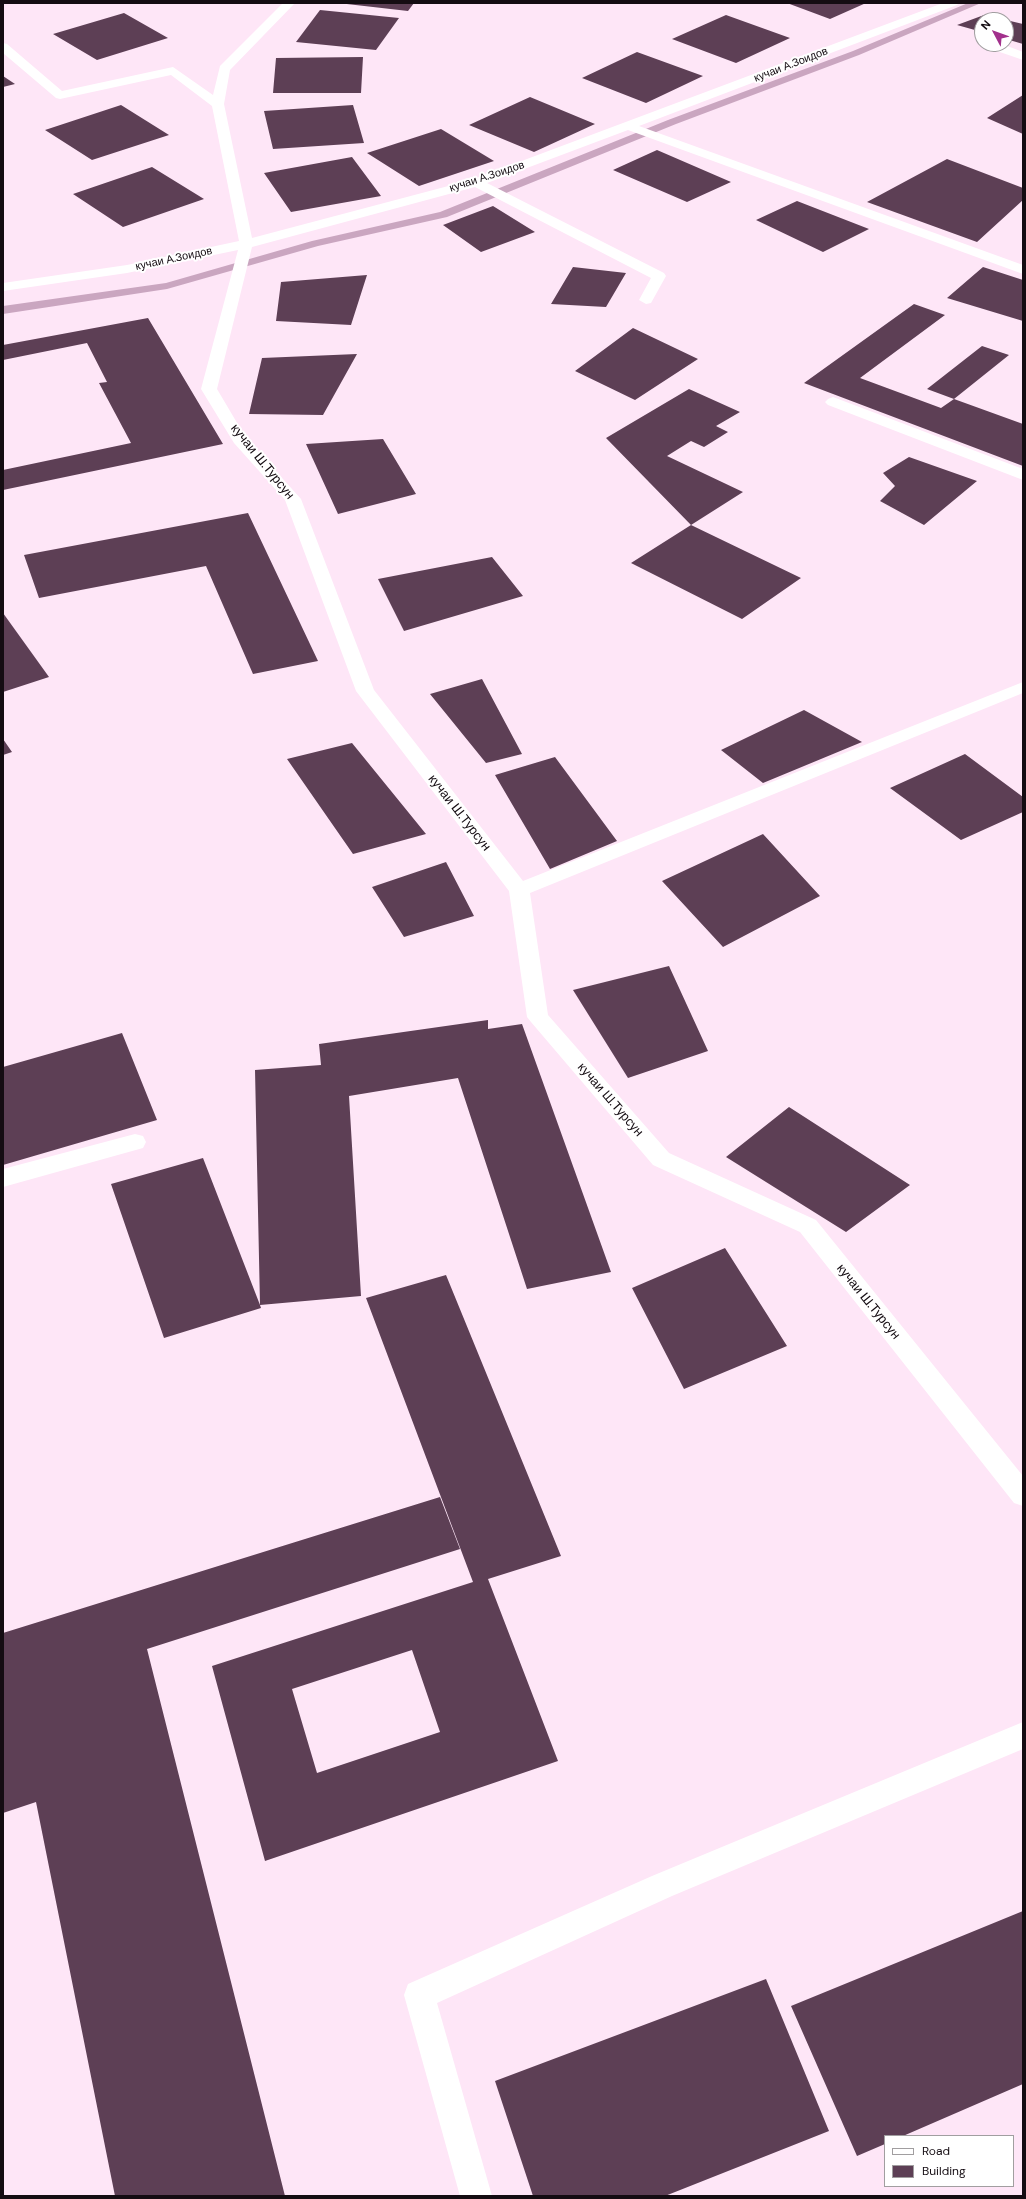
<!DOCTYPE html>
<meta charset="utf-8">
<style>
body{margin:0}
#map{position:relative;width:1026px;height:2199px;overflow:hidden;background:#fee6f7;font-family:"DM Sans",sans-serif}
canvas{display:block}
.frame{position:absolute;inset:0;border:4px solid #140c12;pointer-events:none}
.legend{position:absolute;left:884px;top:2135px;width:130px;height:52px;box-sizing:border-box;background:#fff;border:1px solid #a19ea0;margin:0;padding:5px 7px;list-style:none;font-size:12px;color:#140c12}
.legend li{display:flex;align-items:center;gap:8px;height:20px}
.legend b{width:20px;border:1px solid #a19ea0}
.north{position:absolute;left:974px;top:12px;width:40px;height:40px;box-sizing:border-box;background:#fff;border:1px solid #a19ea0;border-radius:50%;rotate:311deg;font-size:11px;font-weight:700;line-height:16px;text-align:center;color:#140c12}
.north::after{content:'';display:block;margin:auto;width:14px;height:18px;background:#a2308c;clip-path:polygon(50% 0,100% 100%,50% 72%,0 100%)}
</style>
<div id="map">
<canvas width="1026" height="2199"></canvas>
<div class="frame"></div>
<ul class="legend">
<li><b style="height:5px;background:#fff"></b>Road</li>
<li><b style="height:11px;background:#5d3f55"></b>Building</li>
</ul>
<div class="north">N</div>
</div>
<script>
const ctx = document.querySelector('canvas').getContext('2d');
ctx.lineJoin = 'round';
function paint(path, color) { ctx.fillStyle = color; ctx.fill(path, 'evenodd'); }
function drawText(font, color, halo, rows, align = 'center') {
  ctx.font = font + ' "DM Sans",sans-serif'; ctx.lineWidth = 4; ctx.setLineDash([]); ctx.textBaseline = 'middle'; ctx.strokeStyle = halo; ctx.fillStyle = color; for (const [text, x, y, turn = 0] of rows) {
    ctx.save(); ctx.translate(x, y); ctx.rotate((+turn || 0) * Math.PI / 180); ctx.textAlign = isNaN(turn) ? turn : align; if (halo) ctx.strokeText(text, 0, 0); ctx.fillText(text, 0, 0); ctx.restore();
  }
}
const stream = new Path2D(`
 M968,3H981L859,55L676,124L447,217L318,246L167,289L3,314V306L166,283L312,241L440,212L668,120L853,51Z`);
const building = new Path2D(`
 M338,3H414L408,11Z
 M787,3H866L830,19Z
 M320,10L399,18L376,50L296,42Z
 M124,13L168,38L97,60L53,34Z
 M726,15L790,38L736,63L672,39Z
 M984,15L1002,20H982V32L957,25Z
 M1006,20L1023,24V44L1006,39Z
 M637,52L703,76L646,103L582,78Z
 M363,57L361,93H273L276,58Z
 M3,76L15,84L3,87Z
 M1023,95V134L987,118Z
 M530,97L595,124L534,152L469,125Z
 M121,105L169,135L92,160L45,130Z
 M353,105L364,143L273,149L264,111Z
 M441,129L494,161L419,186L367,153Z
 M657,150L731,182L687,202L613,170Z
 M352,157L381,196L291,212L264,173Z
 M947,159L1023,188V200L977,242L867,202Z
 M152,167L204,199L123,227L73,194Z
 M797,201L869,229L823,252L756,220Z
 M493,206L535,232L481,252L443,225Z
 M573,267L626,273L606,307L551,304Z
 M983,267L1023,280V321L947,298Z
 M367,275L351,325L276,321L281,282Z
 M914,304L945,315L860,378L941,408L954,399L1023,424V466L804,383Z
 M148,318L223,444L3,490V470L131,443L99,383L107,382L87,343L3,360V345Z
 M633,328L698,359L635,400L575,371Z
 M982,346L1009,355L954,399L927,389Z
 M357,354L323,415L249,414L262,358Z
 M689,389L740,412L716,426L728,432L704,447L691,441L667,456L743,492L691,525L606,438Z
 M383,439L416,494L338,514L306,444Z
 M909,457L977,481L924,525L880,501L895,486L883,473Z
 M248,513L318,661L253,674L206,566L39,598L24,555Z
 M691,525L801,578L742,619L631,563Z
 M492,557L523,596L404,631L378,579Z
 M3,613L49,677L3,692Z
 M482,679L522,754L486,763L430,694Z
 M804,710L862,742L763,783L721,750Z
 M3,739L12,752L3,755Z
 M352,743L426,834L353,854L287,759Z
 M965,754L1023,797V812L961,840L890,788Z
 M555,757L617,841L550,869L495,775Z
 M763,834L820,896L723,947L662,881Z
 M446,862L474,916L404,937L372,887Z
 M669,966L708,1051L628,1078L573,990Z
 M488,1020V1029L522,1024L611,1272L527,1289L458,1078L349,1096L361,1296L260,1305L261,1308L164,1338L111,1184L203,1158L260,1305L255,1070L321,1065L319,1044Z
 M122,1033L157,1120L3,1165V1067Z
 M789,1107L910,1185L846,1232L726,1157Z
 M725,1248L787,1346L684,1389L632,1288Z
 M446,1275L561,1556L488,1579L558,1761L265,1861L212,1666L473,1582L366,1298ZM412,1650L440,1732L317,1773L292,1689Z
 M440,1497L460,1549L147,1649L285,2196H115L36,1802L3,1813V1633Z
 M1023,1911V2084L903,2136H885V2144L857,2156L791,2006Z
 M766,1979L829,2131L665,2196H533L495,2081Z`);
const minor = new Path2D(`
 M283,3H295L230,70L224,104L252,238L471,180L943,3H959L957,5L639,126L1023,265V274L628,130L487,183L664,273L666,276L651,303L646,304L639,300L651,278L475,187L252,247L217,389L246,438L301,499L374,690L523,881L1023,682V693L530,893L548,1015L669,1153L816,1220L1023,1476V1506L1014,1503L800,1232L653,1165L531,1022L527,1017L509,891L356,691L285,500L234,443L201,389L238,250L127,273L3,291V283L127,265L239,241L212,106L171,75L60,99L56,98L3,53V43L7,44L62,91L173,67L213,95L220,66Z
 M994,44H1002L1023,52V60L994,50L992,47Z
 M833,397L1023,469V480L828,405L825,402L828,399Z
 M135,1134L143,1136L146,1142L143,1148L3,1187V1169Z
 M1023,1722V1749L672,1896L437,2003L492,2196H460L404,1995L408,1984L652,1876Z`);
const farStreetnames = [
 ["кучаи А.Зоидов",791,65,-21],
 ["кучаи А.Зоидов",487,177,-18],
 ["кучаи А.Зоидов",174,259,-12]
];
const streetNames = [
 ["кучаи Ш.Турсун",262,462,51],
 ["кучаи Ш.Турсун",459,813,52],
 ["кучаи Ш.Турсун",610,1100,49],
 ["кучаи Ш.Турсун",868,1302,51]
];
paint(stream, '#caa6c0');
paint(building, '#5d3f55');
paint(minor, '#fff');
drawText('11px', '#140c12', '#fff', farStreetnames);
drawText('13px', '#140c12', '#fff', streetNames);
</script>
